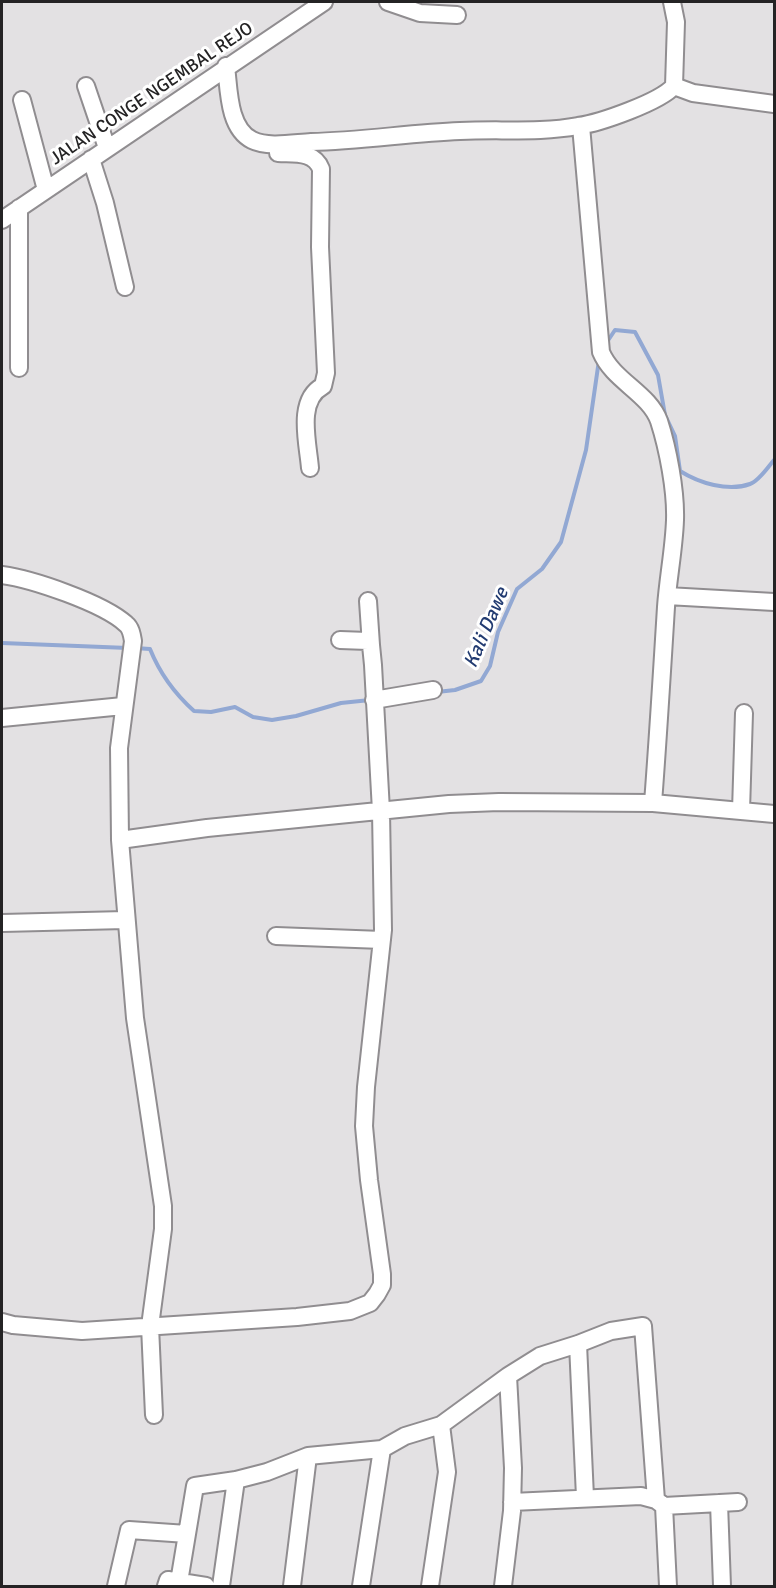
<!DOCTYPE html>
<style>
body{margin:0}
#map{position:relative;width:776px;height:1588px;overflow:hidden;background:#e3e1e3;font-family:Signika,sans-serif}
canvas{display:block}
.frame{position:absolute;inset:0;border:3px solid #242324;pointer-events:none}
</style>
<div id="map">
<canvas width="776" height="1588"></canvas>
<div class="frame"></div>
</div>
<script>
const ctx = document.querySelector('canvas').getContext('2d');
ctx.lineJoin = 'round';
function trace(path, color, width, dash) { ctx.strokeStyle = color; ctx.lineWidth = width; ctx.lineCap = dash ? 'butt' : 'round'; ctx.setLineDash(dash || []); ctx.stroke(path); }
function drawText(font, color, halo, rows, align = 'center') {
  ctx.font = font + ' Signika,sans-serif'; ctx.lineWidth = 6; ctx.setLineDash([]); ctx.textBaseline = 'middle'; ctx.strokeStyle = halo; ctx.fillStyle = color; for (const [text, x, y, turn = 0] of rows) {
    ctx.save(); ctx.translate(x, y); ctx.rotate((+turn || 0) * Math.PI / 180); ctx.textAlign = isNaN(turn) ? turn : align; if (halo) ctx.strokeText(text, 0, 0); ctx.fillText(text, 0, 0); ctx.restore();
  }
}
const stream = new Path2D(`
 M605,345L615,330L635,332L658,375L665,415L675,436L680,471C699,483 728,492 750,484C759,481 768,467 774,460
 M2,643L128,648
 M135,648L150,649C160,674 174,693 194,711L211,712L235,707L253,717L272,720L296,716L341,703L370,700
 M437,692L455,690L481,681L490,666L498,632L517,589L542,569L561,542L586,450L599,360`);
const minor = new Path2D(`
 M388,2L420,13L457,15
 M226,66C229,89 228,128 252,140C268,148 293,143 311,142C361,141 410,133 460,131C499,129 540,133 578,126C600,123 660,102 674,86L676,22L672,2
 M86,86L107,148
 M674,86L693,93L774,104
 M22,100L46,190
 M581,126L601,352C613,381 649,393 659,421C668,449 676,491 675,520C674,549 668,578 666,607C662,672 658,738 653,803
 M278,153C295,154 314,151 321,169L320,247L326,373L323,386C296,400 308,443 310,468
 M91,159L105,203L125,287
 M2,220L324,2
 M19,368V208
 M2,575C32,579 103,603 126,624C131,628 132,635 133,641L119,748L120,840L135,1018L163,1206V1229L150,1326L154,1415
 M667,596L774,602
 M368,601L371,645
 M374,700L433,690
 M2,718L123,706
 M741,811L744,713
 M120,840L207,828L449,804L499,802L653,803L774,814
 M2,923L125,920
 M276,936L382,940
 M2,1322L13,1325L82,1331L297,1317L350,1311L370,1303L377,1294L382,1285V1274L369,1180L364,1126L366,1087L383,930L381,811L373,665L371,645L368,641L340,640
 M578,1344L585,1497
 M512,1502L641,1496L656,1500L664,1506L668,1586
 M719,1503L722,1586
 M664,1506L738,1502
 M179,1582L195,1486L236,1480L267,1472L308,1456L382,1449L405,1436L441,1425L508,1376L540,1356L578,1344L611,1331L643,1326L656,1500
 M116,1586L129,1530L187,1534
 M166,1586L168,1580L206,1586
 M221,1586L236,1480
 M292,1586L308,1456
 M361,1586L382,1449
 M430,1586L447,1472L441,1425
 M503,1586L512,1511L513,1468L508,1376`);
const streetNames = [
 ["JALAN CONGE NGEMBAL REJO",152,94,-34]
];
const waterNames = [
 ["Kali Dawe",487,628,-67]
];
trace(stream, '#92a8d3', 4);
trace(minor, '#908d90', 20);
trace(minor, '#fff', 16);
drawText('18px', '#242324', '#fff', streetNames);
drawText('italic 20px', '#223b71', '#fff', waterNames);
</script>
